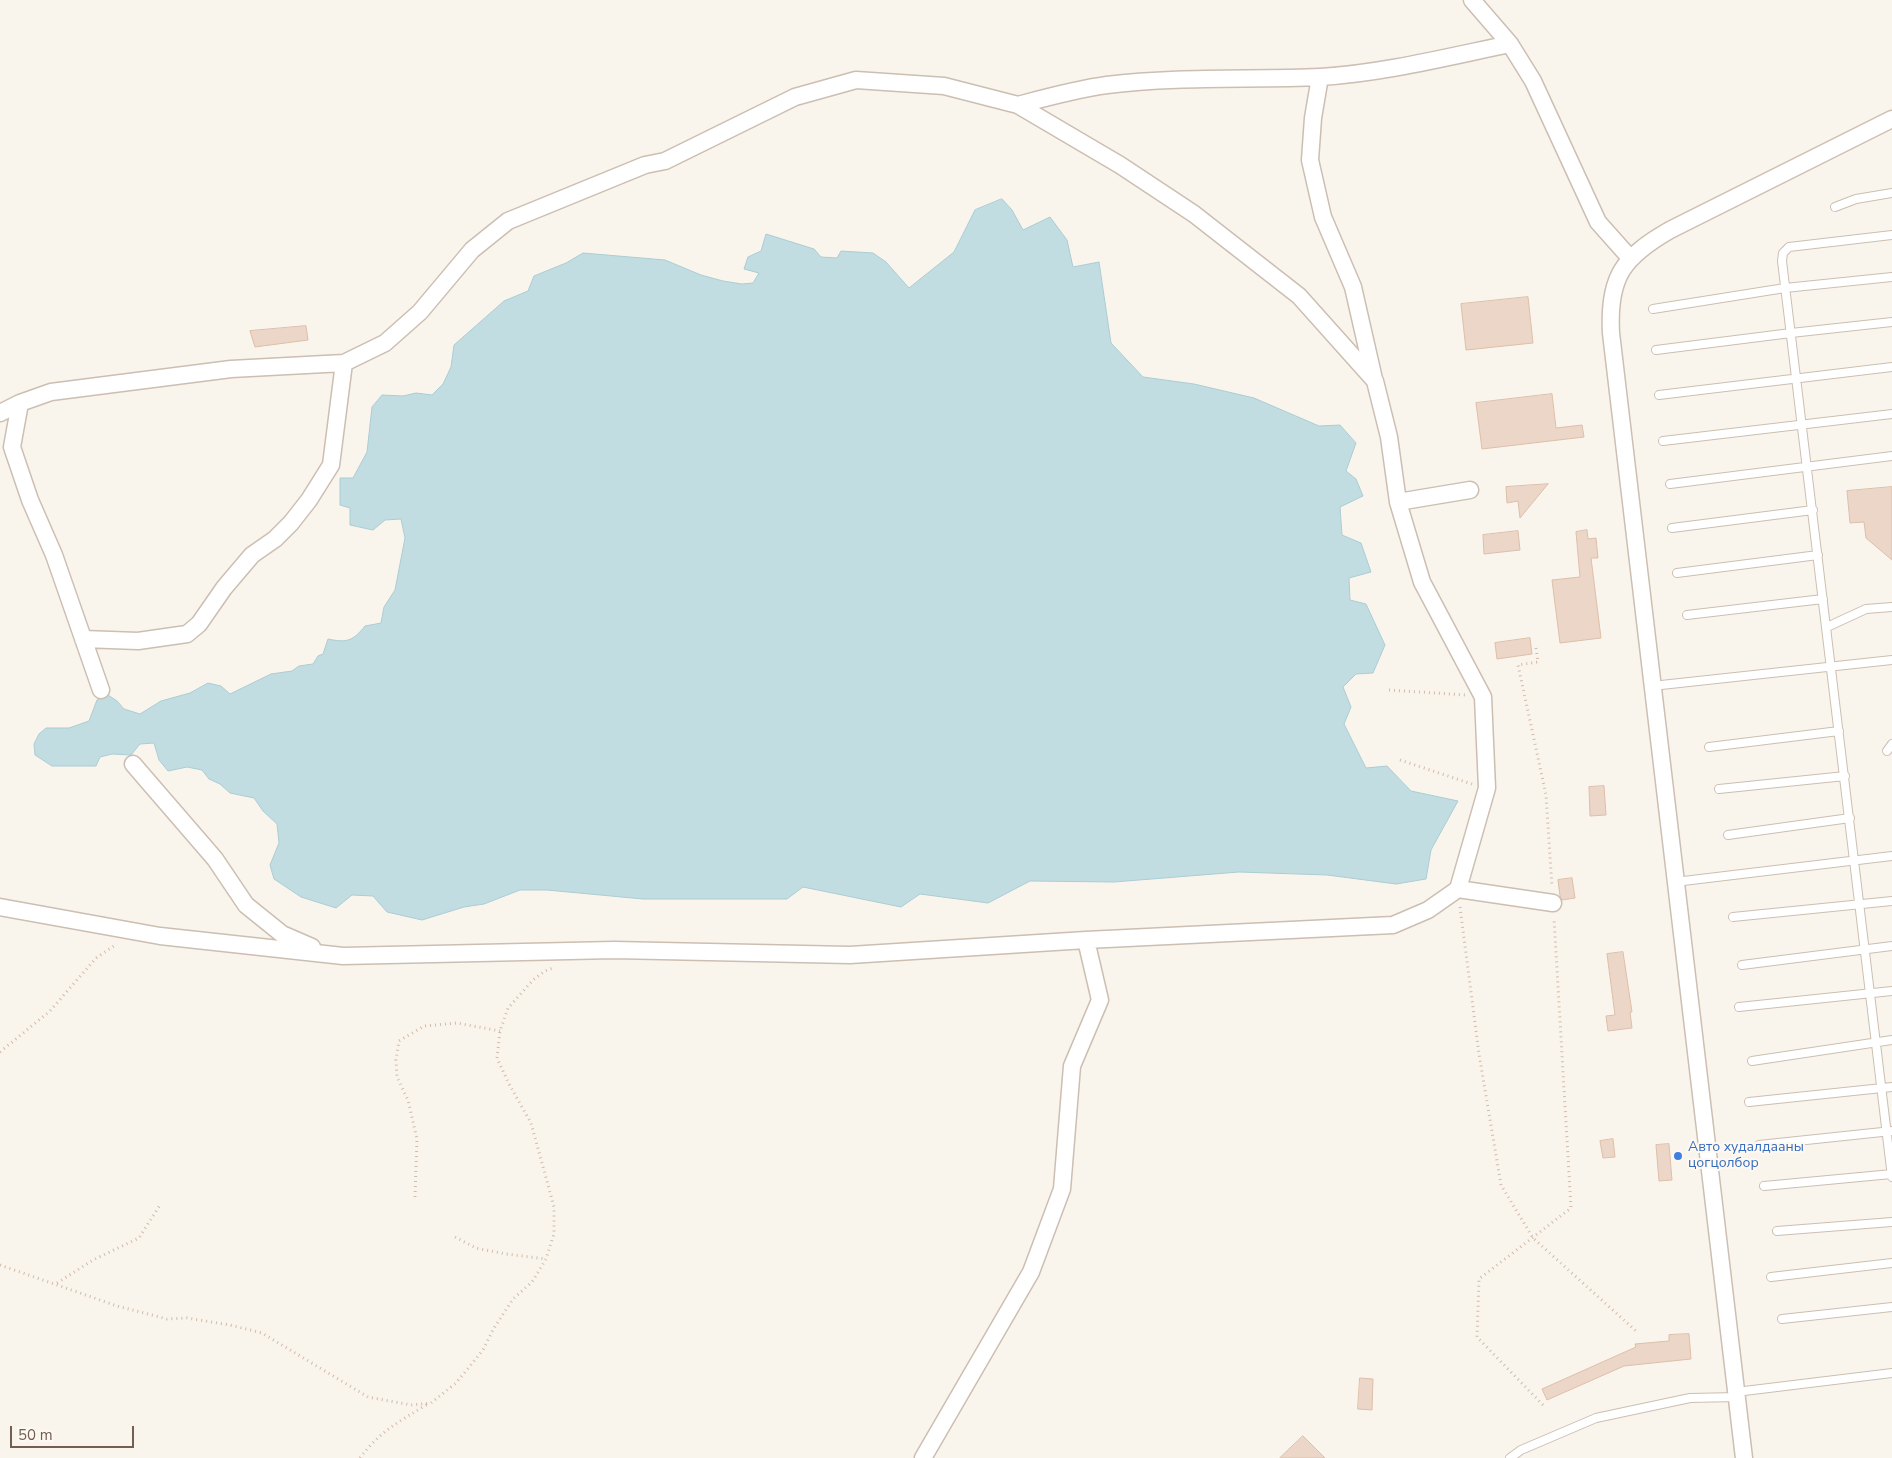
<!DOCTYPE html>
<meta charset="utf-8">
<style>
body{margin:0}
#map{position:relative;width:1892px;height:1458px;overflow:hidden;background:#faf5ec;font-family:"Nunito Sans",sans-serif}
canvas{display:block}
.scale{position:absolute;left:10px;top:1426px;width:124px;height:22px;box-sizing:border-box;border:2px solid #735e51;border-top:0;padding-left:6px;font-size:15px;line-height:18px;white-space:nowrap;color:#735e51;-webkit-text-stroke:4px #fdf9f2;paint-order:stroke}
</style>
<div id="map">
<canvas width="1892" height="1458"></canvas>
<div class="scale">50 m</div>
</div>
<script>
const ctx = document.querySelector('canvas').getContext('2d');
ctx.lineJoin = 'round';
function paint(path, color) { ctx.fillStyle = color; ctx.fill(path, 'evenodd'); }
function trace(path, color, width, dash) { ctx.strokeStyle = color; ctx.lineWidth = width; ctx.lineCap = dash ? 'butt' : 'round'; ctx.setLineDash(dash || []); ctx.stroke(path); }
function drawText(font, color, halo, rows, align = 'center') {
  ctx.font = font + ' "Nunito Sans",sans-serif'; ctx.lineWidth = 4; ctx.setLineDash([]); ctx.textBaseline = 'middle'; ctx.strokeStyle = halo; ctx.fillStyle = color; for (const [text, x, y, turn = 0] of rows) {
    ctx.save(); ctx.translate(x, y); ctx.rotate((+turn || 0) * Math.PI / 180); ctx.textAlign = isNaN(turn) ? turn : align; if (halo) ctx.strokeText(text, 0, 0); ctx.fillText(text, 0, 0); ctx.restore();
  }
}
const water = new Path2D(`
 M1002,199L1012,210L1023,230L1050,217L1067,240L1073,267L1099,262L1111,343L1143,377L1194,384L1254,398L1319,426L1340,425L1356,443L1346,471L1356,479L1363,496L1340,507L1342,535L1361,543L1371,572L1349,578L1350,600L1366,604L1385,645L1373,673L1356,674L1343,687L1351,707L1344,724L1366,768L1387,766L1411,791L1458,801L1431,850L1426,879L1396,884L1327,875L1239,872L1114,882L1030,881L988,903L920,894L901,907L803,887L787,899H643L547,890H520L484,904L464,907L422,920L387,912L373,896L352,895L336,908L301,897L274,879L270,865L279,843L277,824L263,811L254,798L230,793L220,784L209,779L202,770L187,767L168,771L159,760L154,743L140,744L131,755L112,754L100,757L96,766H52L35,755L34,744L39,734L46,728H69L89,721L97,700L108,695L117,701L124,709L140,714L161,701L190,693L208,683L221,686L230,694L271,674L292,671L299,666L313,664L318,656L323,654L328,639C347,643 353,641 365,626L381,623L384,607L395,590L405,538L401,519L385,520L373,530L350,525V508L340,505V478H353L367,452L372,407L382,395L403,396L416,393L432,395L443,384L451,367L454,345L504,301L528,291L534,276L566,263L583,253L665,260L701,275L723,281L742,284L753,283L759,273L744,269L748,257L761,251L766,234L814,249L821,257L837,258L841,251L873,253L886,262L909,288L954,252L975,210Z`);
const building = new Path2D(`
 M1528,297L1533,343L1466,350L1461,304Z
 M306,326L308,340L255,347L250,331Z
 M1552,394L1556,428L1582,425L1584,437L1482,449L1476,403Z
 M1548,484L1520,518L1518,501L1507,503L1506,487Z
 M1892,487V560L1866,538L1864,522L1850,523L1847,491Z
 M1587,530L1588,539L1596,538L1598,558H1591L1601,638L1560,643L1552,580L1580,577L1576,532Z
 M1518,531L1520,550L1484,554L1483,535Z
 M1530,638L1532,654L1497,659L1495,643Z
 M1604,786L1606,815L1590,816L1589,787Z
 M1572,878L1575,898L1562,900L1560,896L1558,880Z
 M1623,952L1632,1012H1630L1632,1028L1608,1031L1606,1016L1615,1015L1607,954Z
 M1613,1139L1615,1157L1603,1158L1600,1141Z
 M1669,1144L1672,1180L1659,1181L1656,1145Z
 M1689,1334L1691,1359L1624,1366L1547,1400L1542,1389L1636,1347L1635,1344L1669,1341V1335Z
 M1360,1378L1373,1379L1372,1410L1358,1409Z
 M1303,1436L1325,1458H1280Z`);
const path = new Path2D(`
 M1536,648L1538,662L1518,665L1546,795L1552,887
 M1389,690L1465,695
 M1400,760L1472,784
 M1460,907L1479,1054L1501,1185L1533,1238L1636,1331
 M0,1052L50,1011L96,958L117,944
 M415,1197L417,1139L408,1100L397,1077L396,1060L399,1041L424,1026L457,1023L500,1031
 M455,1237L476,1248L506,1254L546,1259
 M0,1265L117,1306L167,1319L187,1318L230,1325L262,1333L368,1397L411,1405L431,1403L456,1383L483,1350L494,1328L513,1299L532,1282L546,1259L554,1234V1207L531,1123L509,1084L497,1058L500,1031L508,1008L533,980L545,971L553,968
 M57,1283L93,1260L139,1238L160,1205
 M1543,1405L1477,1337L1479,1279L1571,1208L1554,918
 M360,1458C380,1431 400,1421 428,1404`);
const service = new Path2D(`
 M1835,207L1856,199L1892,193
 M1892,235L1789,247L1783,253L1782,261L1892,1177
 M1653,309L1785,288L1892,277
 M1656,350L1791,333L1892,322
 M1659,395L1892,367
 M1663,441L1892,414
 M1670,484L1892,456
 M1672,528L1813,510
 M1677,573L1818,555
 M1687,615L1823,599
 M1827,627L1866,609L1892,607
 M1652,686L1892,660
 M1709,747L1839,731
 M1887,751L1892,744
 M1719,789L1845,776
 M1728,835L1850,818
 M1675,882L1892,856
 M1733,917L1892,901
 M1742,965L1892,946
 M1739,1007L1892,991
 M1752,1061L1892,1040
 M1749,1102L1892,1087
 M1759,1145L1892,1131
 M1764,1186L1892,1174
 M1777,1231L1892,1222
 M1771,1277L1892,1263
 M1782,1319L1892,1307
 M1736,1392L1892,1373
 M1510,1458L1521,1450L1596,1418L1690,1398L1737,1397`);
const minor = new Path2D(`
 M1472,0L1510,44L1533,81L1598,222L1630,258
 M1320,77L1313,118L1310,160L1323,217L1353,287L1374,379
 M1018,105C1048,97 1077,89 1107,85C1178,76 1249,80 1320,77C1384,73 1447,57 1510,44
 M0,413L20,403
 M1398,502L1422,582L1483,697L1487,788L1458,889
 M83,639L138,641L187,634L199,624L224,588L252,555L275,539L291,523L309,500L331,465L344,363
 M101,690L54,555L30,500L12,447L20,403L51,392L231,369L344,363L385,343L420,312L472,250L508,221L645,165L665,161L795,97L856,80L944,86L1018,105L1120,165L1194,214L1299,296L1375,381L1389,437L1398,502L1470,490
 M133,764L215,859L246,905L282,934L312,947
 M0,907L160,936L343,956L614,950L850,955L1086,940L1393,925L1428,910L1458,889L1553,903
 M923,1458L1031,1272L1062,1189L1072,1066L1100,1000L1086,940
 M1744,1458L1611,333C1608,277 1623,257 1670,230L1892,119`);
const markers = [
 [1678,1156,5,"#3f7fe0"]
];
const shopNames = [
 ["Авто худалдааны",1688,1148],
 ["цогцолбор",1688,1164]
];
paint(water, '#c2dde2');
trace(water, '#aaccd3', 1);
paint(building, '#ecd6c7');
trace(building, '#ddbea9', 1);
trace(service, '#ccbeb2', 10);
trace(minor, '#ccbeb2', 19);
trace(path, '#d2baa9', 3, [1, 4]);
trace(service, '#fff', 8);
trace(minor, '#fff', 16);
for (const [x, y, r, color] of markers) { const dot = new Path2D(); dot.arc(x, y, r, 0, 2 * Math.PI); ctx.fillStyle = color; ctx.fill(dot); trace(dot, '#fdf9f2', 2); }
drawText('14px', '#366cbe', '#fdf9f2', shopNames, 'left');
</script>
